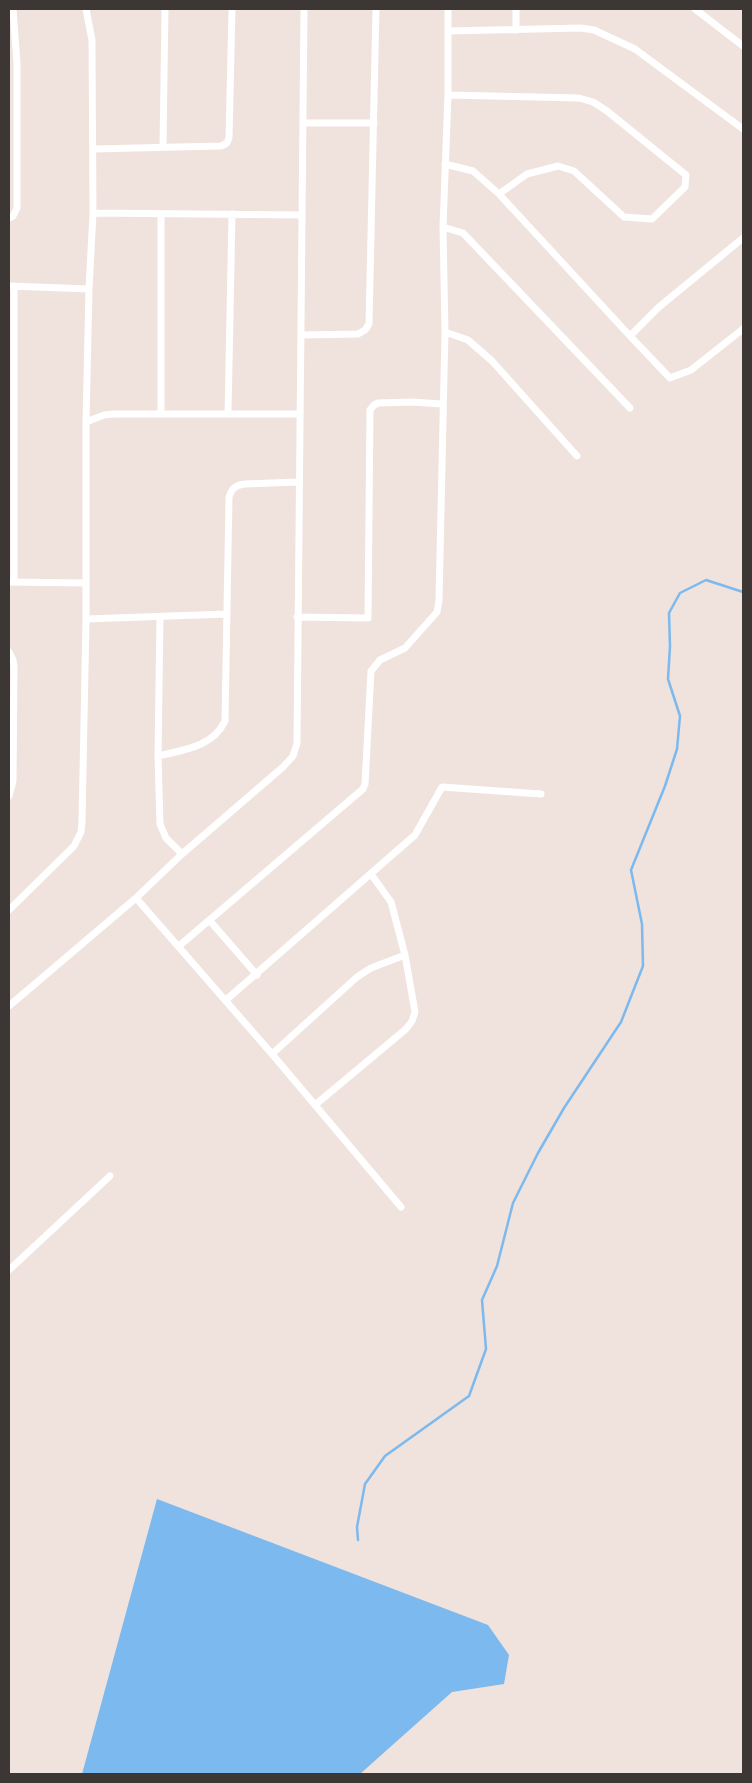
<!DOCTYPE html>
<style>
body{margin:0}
#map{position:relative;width:752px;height:1783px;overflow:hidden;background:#f0e2dc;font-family:"DM Sans",sans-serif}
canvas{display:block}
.frame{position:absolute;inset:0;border:10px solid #3c3734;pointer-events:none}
</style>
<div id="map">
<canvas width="752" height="1783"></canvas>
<div class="frame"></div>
</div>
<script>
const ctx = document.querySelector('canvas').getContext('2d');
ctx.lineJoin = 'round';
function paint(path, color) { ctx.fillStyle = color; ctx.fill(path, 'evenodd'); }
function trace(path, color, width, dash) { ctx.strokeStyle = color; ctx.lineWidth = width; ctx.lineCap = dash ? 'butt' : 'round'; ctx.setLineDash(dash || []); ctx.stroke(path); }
const water = new Path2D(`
 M157,1499L488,1625L509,1655L504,1684L452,1692L360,1774H82Z`);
const stream = new Path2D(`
 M358,1540L357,1527L365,1484L385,1456L469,1396L486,1349L482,1300L497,1266L513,1203L538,1153L564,1108L621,1022L643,966L642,924L631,870L665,786L677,749L680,716L668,679L670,646L669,613L680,593L706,580L743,592`);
const minor = new Path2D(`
 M516,9V30
 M695,9L743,46
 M448,31L581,28L594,30L635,49L743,129
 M448,95L579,98L593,102L607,111L686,175L685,187L652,219L624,217L574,171L558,166L527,174L499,194
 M303,123H374
 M163,147L165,9
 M93,149L221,146L227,143L229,138L232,9
 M445,164L473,171L499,194L630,336L670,378L691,370L743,329
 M93,213L302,215
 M9,218L13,216L17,208V64L13,9
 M443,227L463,233L630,408
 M9,286L89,289
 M445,332L468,340L492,361L577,456
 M301,335L358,334L365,330L369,324L376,9
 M630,336L659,307L743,238
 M161,414V214
 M228,414L232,214
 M86,422L104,415L114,414H300
 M9,582L86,583
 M14,582V286
 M160,617L158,756L160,824L166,838L182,854
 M297,617L368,618L370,410L374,405L378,403L412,402L442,404
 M86,619L226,614
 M9,652L13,660L14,667L13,781L9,796
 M158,756C183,750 213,747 225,721L229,497C232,488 236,485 245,484L298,482
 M136,898L272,1054L401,1207
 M9,910L74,846L81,832L82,822L86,619V422L89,289L93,213L92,40L86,9
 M210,921L257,975
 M179,946L363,789L365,784L371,671L380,660L405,648L437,612L439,600L445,332L443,227L448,95V9
 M226,1000L415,835L442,787L541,794
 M9,1006L136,898L182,854L283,767L293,756L297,743L304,9
 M272,1054L357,977L371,968L405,955
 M315,1105L406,1029L412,1021L415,1012L405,955L391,902L371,874
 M9,1270L110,1176`);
paint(water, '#7bb9ee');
trace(stream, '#7bb9ee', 2.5);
trace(minor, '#fff', 7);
</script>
